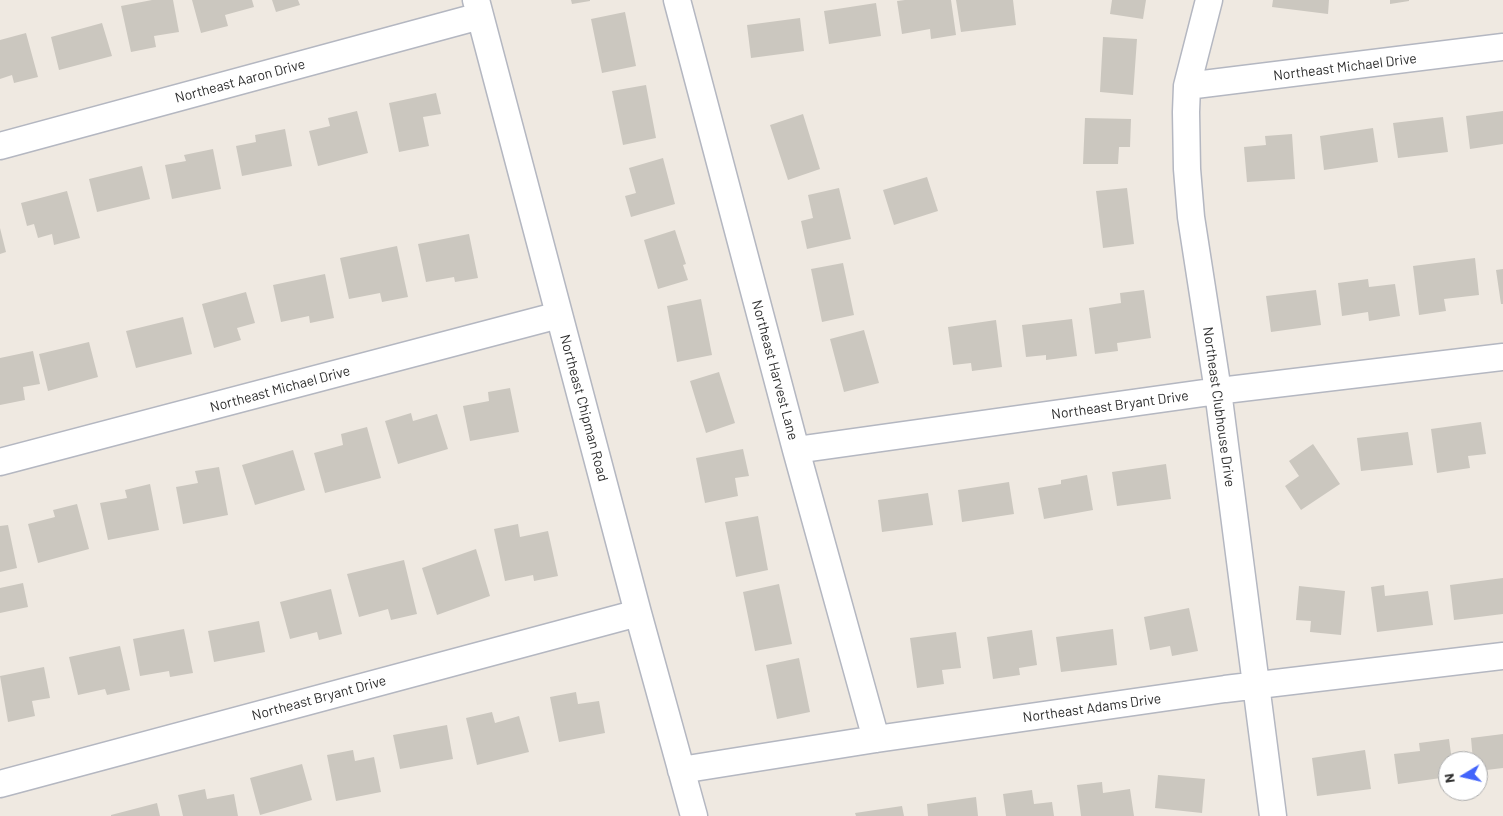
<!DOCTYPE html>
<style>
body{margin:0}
#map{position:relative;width:1503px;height:816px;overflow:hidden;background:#efe9e1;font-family:Barlow,sans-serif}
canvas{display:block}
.north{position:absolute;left:1438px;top:751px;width:50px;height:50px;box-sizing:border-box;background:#fff;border:1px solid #ababab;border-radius:50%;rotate:261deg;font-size:14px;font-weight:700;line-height:20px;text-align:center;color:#2e2e2e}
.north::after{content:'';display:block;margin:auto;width:18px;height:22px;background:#4264fb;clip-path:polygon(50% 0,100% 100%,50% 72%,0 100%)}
</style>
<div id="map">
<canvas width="1503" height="816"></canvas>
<div class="north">N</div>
</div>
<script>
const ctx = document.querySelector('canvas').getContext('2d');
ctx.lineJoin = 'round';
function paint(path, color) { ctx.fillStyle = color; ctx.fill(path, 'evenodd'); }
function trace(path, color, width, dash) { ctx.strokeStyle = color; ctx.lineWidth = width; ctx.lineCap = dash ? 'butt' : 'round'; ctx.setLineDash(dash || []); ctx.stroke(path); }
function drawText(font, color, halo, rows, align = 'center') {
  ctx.font = font + ' Barlow,sans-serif'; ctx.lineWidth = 5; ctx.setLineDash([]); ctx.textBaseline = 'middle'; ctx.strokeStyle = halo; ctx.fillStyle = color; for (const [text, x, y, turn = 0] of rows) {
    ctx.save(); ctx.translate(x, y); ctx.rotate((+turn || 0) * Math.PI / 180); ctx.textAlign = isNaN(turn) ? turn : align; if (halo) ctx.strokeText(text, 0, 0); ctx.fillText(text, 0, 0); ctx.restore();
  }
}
const building = new Path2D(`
 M152,0H173L179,32L154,36L156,47L131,52L121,6Z
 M192,0H252L254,7L225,15L228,26L201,33Z
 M272,0H298L300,5L276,12Z
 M571,0H590V1L572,4Z
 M905,0H951L956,35L931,39L930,29L902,34L897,1Z
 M956,0H1013L1016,25L961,32Z
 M1112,0H1146L1143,19L1110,14Z
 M1273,0H1329L1328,14L1272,7Z
 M1390,0H1409V1L1390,4Z
 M876,3L881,36L829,44L824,11Z
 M625,12L636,66L602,73L591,19Z
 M800,18L804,51L751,58L747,25Z
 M102,23L112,56L59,70L51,37Z
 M26,33L38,77L14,83L12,75L0,79V40Z
 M1103,37L1137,39L1133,95L1100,92Z
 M646,85L656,138L623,145L612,91Z
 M436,93L441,114L423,117L429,146L399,152L389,103Z
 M357,111L368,153L318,166L309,131L330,126L328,118Z
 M1503,111V144L1470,149L1466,116Z
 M803,114L820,169L788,180L770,125Z
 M1443,117L1448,152L1398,158L1393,123Z
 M1085,118L1131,119L1130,147H1119L1118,164H1083Z
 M1373,128L1378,162L1324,170L1320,136Z
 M285,129L292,166L242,176L236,146L256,142L255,135Z
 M1292,134L1295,179L1247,182L1244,147L1266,145L1265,136Z
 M213,149L221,189L172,199L165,165L186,161L184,155Z
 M663,158L675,204L631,217L625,196L636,193L629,168Z
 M142,166L150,199L97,212L89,179Z
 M927,177L938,211L894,225L883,190Z
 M839,188L851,239L807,249L801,221L813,218L808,195Z
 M1127,188L1134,244L1103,248L1096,191Z
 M67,191L80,238L54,245L52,234L38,238L34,224L27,226L21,203Z
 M0,228L6,252L0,254Z
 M675,230L686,264L683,265L688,280L658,289L644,240Z
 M469,234L478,278L455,282L454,277L426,282L418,244Z
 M397,246L408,297L382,302L380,293L349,299L340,258Z
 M1475,258L1479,295L1444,299L1446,311L1419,315L1413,266Z
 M843,263L854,315L822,322L811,269Z
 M1503,269V304H1501L1496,270Z
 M325,274L334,318L310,323L309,316L281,322L273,285Z
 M1368,279L1369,287L1395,284L1400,316L1369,321L1368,312L1342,316L1338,283Z
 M1144,290L1151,338L1117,343L1118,351L1095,354L1089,308L1121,303L1120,293Z
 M1316,290L1321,325L1271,332L1266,296Z
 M246,292L255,323L237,328L241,340L214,348L202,304Z
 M701,299L712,355L677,362L667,306Z
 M183,317L192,354L136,368L126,331Z
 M1072,319L1077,356L1046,360V355L1026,357L1022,325Z
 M996,320L1002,367L972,371L971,363L953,365L948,327Z
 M864,330L879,383L844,392L830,339Z
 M89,342L98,377L48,391L39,354Z
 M33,351L40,384L23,387L25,400L0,405V358Z
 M719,372L735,423L706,433L690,381Z
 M510,388L519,432L470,441L463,406L489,401L488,392Z
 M411,413L413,421L437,414L448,449L398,464L385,421Z
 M1481,422L1486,454L1468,456L1470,468L1437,473L1431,429Z
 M367,427L381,478L325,493L314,453L343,445L341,434Z
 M1408,432L1413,465L1361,471L1357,438Z
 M1313,444L1340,484L1301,510L1285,486L1299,476L1289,461Z
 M743,449L749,476L735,478L738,496L705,503L696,458Z
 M293,450L305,490L255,505L242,465Z
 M1166,464L1171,499L1117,506L1112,472Z
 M219,467L228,515L183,524L176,487L198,483L195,471Z
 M1087,475L1093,510L1044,519L1038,488L1061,484V480Z
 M1009,482L1014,514L962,522L958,490Z
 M150,484L159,530L108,540L100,503L127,498L125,490Z
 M928,493L933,525L882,532L878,500Z
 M77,504L89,549L38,563L28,524L55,517L53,510Z
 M758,516L768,570L736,577L725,522Z
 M518,524L520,537L548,531L558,576L534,581L533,575L505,581L494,529Z
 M8,525L17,568L0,572V526Z
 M476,549L490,596L437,615L422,568Z
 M404,560L417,614L391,620L388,609L359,617L347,574Z
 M1503,578V614L1454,620L1450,585Z
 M23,583L28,607L0,613V588Z
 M779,584L792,644L755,651L743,592Z
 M1384,585L1385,596L1428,591L1433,625L1377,632L1371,587Z
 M1299,586L1345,591L1341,635L1310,632L1311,621L1296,620Z
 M331,589L342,634L319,640L317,632L290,639L280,602Z
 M1189,608L1198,651L1172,656L1170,646L1150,650L1144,617Z
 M259,621L265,652L214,662L208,631Z
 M184,629L193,673L170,677L169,671L140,676L133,639Z
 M1113,629L1117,665L1061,672L1056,637Z
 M1032,630L1037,665L1019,668L1020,675L993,679L987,637Z
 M956,632L961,668L942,670L944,684L917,688L910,638Z
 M120,646L130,690L107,695L105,689L78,695L69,657Z
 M799,658L810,712L777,719L766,665Z
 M44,667L50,698L32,701L35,716L8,722L0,676Z
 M576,692L578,704L599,701L605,733L559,742L550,697Z
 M492,712L495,723L519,716L529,752L477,765L466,718Z
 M447,725L453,759L400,769L393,735Z
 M1503,734V768L1478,771V761H1473L1471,738Z
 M1449,739L1452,761H1448V777L1398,784L1394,754L1420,751L1419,743Z
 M353,750L355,761L374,757L381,792L336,801L327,755Z
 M1365,750L1371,789L1317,796L1312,758Z
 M302,764L312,800L260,815L250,778Z
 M1158,775L1205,779L1202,813L1155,808Z
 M1102,782L1103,793L1130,789L1134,816H1081L1077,785Z
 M205,789L207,799L234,794L238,816H183L178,795Z
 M1032,790L1034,804L1052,802L1054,816H1006L1003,794Z
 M976,797L978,816H928L927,804Z
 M157,803L160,816H111V815Z
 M902,806L904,816H856L855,813Z`);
const minor = new Path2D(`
 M476,0L638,613L694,816
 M677,0L796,450L876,739
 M1209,0L1187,86L1186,112L1187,169L1191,217L1218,391L1273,816
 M1187,86L1503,47
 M0,146L480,16
 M796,450L1218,391L1503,357
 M0,462L559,315
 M681,770L876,739L1225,689L1503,656
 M0,784L638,613`);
const streetNames = [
 ["Northeast Michael Drive",1345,67,-7],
 ["Northeast Aaron Drive",240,81,-15],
 ["Northeast Harvest Lane",775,370,75],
 ["Northeast Michael Drive",280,389,-15],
 ["Northeast Bryant Drive",1120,405,-8],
 ["Northeast Clubhouse Drive",1219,407,82],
 ["Northeast Chipman Road",584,408,75],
 ["Northeast Bryant Drive",319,698,-15],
 ["Northeast Adams Drive",1092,708,-8]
];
paint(building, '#cbc7bf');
trace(minor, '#b4b7c1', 29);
trace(minor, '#fff', 26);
drawText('14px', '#2e2e2e', '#fff', streetNames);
</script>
